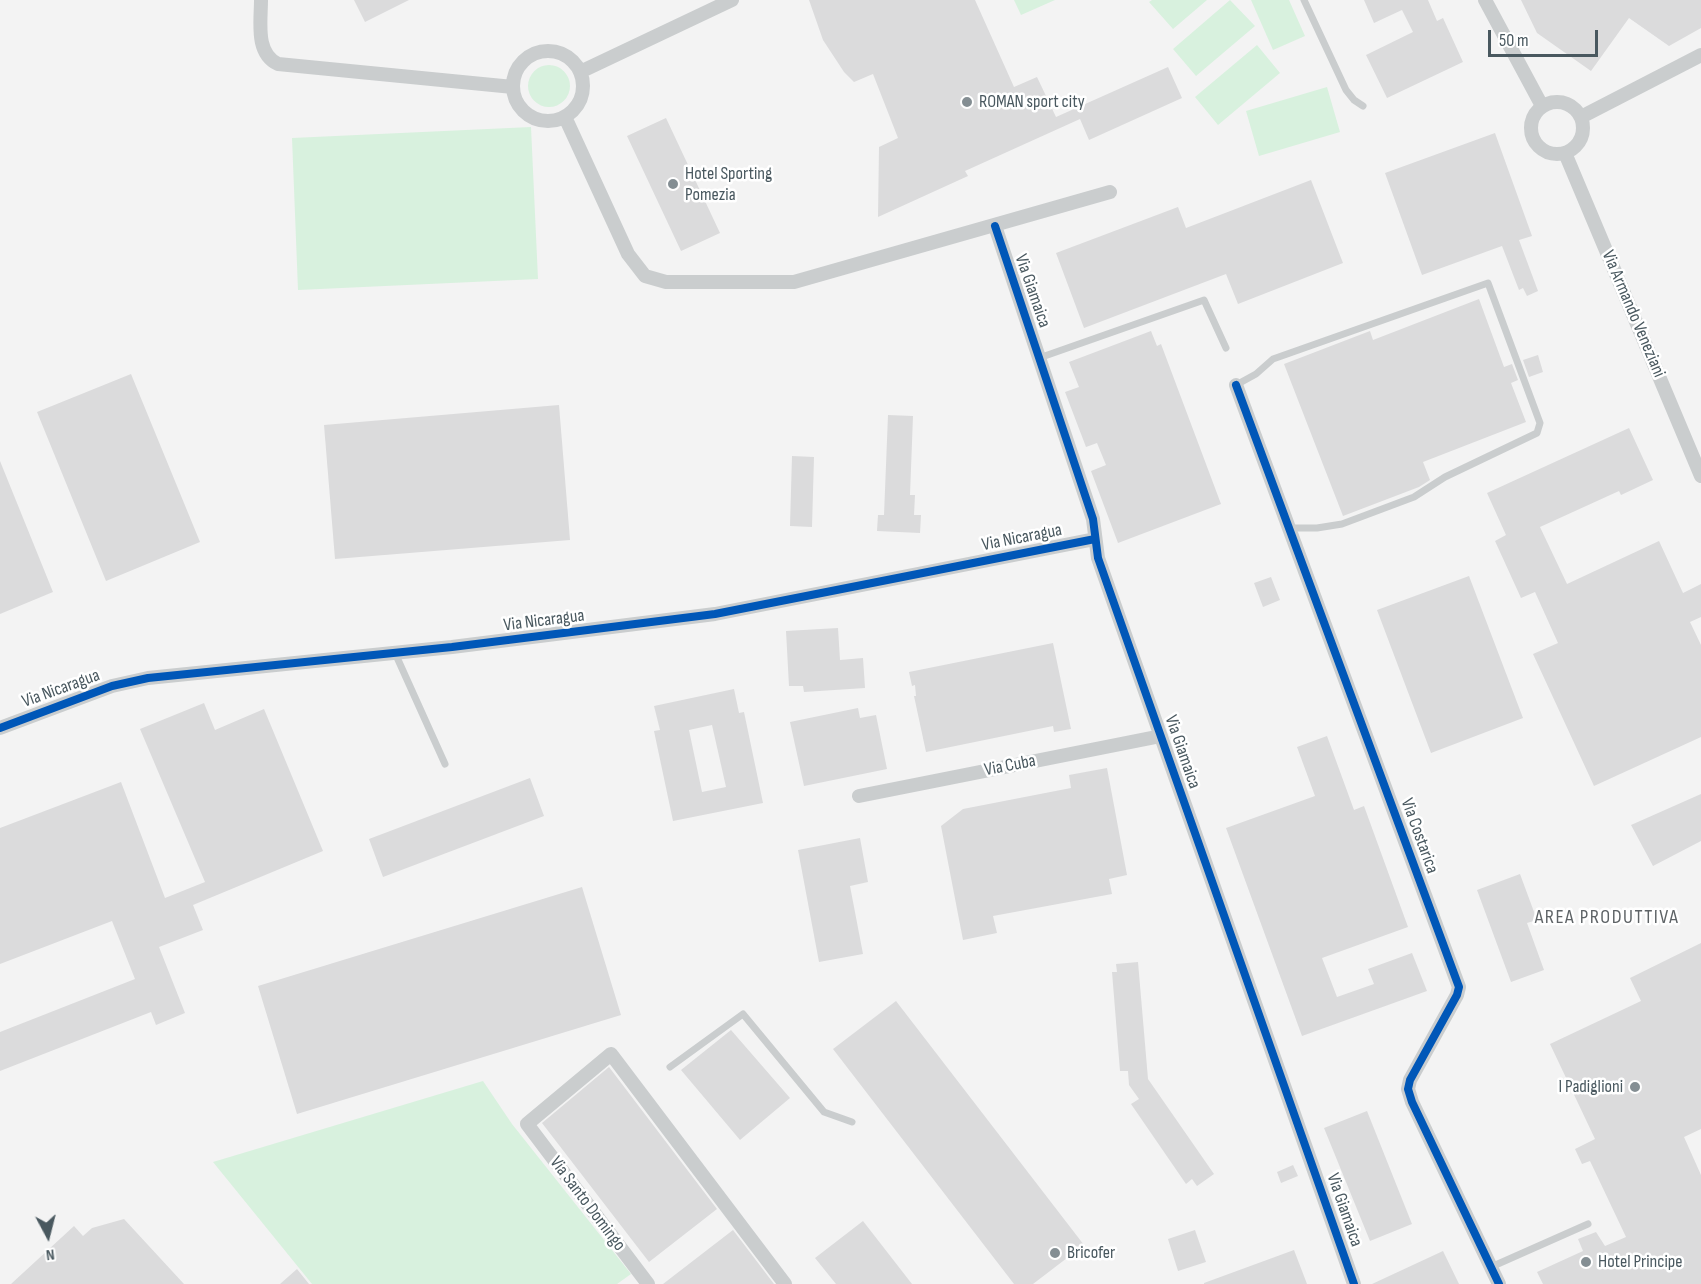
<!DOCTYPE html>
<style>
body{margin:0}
#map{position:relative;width:1701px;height:1284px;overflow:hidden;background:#f3f3f3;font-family:"Sofia Sans Condensed",sans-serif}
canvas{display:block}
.north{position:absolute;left:18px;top:1206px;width:60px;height:60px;-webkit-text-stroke:4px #fff;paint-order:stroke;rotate:173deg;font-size:16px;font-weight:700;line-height:24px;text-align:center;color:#49585f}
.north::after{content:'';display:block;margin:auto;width:21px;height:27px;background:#49585f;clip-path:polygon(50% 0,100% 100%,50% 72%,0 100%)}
.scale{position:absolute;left:1488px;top:30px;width:110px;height:27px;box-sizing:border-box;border:3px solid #49585f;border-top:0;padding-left:8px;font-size:18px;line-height:21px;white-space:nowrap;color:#49585f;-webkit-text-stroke:4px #fff;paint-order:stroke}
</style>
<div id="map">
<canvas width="1701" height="1284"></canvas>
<div class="north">N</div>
<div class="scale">50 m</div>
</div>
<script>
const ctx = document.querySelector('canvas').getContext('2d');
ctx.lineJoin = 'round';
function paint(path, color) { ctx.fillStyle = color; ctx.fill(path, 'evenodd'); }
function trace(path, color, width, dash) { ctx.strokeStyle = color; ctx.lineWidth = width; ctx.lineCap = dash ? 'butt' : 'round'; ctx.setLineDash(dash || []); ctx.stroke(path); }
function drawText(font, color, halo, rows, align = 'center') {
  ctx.font = font + ' "Sofia Sans Condensed",sans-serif'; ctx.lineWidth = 5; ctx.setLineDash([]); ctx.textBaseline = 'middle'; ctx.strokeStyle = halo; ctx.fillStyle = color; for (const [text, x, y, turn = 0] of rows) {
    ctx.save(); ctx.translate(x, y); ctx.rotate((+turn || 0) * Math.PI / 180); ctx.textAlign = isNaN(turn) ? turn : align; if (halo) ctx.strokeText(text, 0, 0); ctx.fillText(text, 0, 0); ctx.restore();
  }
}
const green = new Path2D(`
 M1014,0H1055L1021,15Z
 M1152,0H1207L1173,29L1149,2Z
 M1230,0L1255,26L1196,76L1173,49Z
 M1251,0H1289L1305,36L1273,50Z
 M1257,45L1280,73L1218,125L1195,97Z
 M528 86a21 21 0 1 1 42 0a21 21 0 1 1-42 0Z
 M1327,87L1340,132L1259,156L1246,111Z
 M531,127L538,279L298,290L292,138Z
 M483,1081L512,1124L631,1274L617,1284H312L213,1162Z`);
const building = new Path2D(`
 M354,0H409L365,22Z
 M809,0H975L1014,87L1037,77L1056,117L1168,67L1182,98L1089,140L1080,119L965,171L968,176L878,217L879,147L898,138L873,74L854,82L844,72L823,40Z
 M1364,0H1428L1437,21L1443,18L1463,62L1387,98L1366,55L1413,32L1402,10L1374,23Z
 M1521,0H1701V28L1669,46L1629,18L1591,71L1537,33Z
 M666,118L720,233L681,251L627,136Z
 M1495,133L1532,236L1519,240L1538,291L1527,296L1523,288L1519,290L1502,246L1422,275L1385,173Z
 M1311,180L1343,263L1238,304L1226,274L1084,328L1056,253L1178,207L1186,228Z
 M1479,299L1504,367L1512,364L1518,380L1511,383L1526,422L1423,462L1430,480L1419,487L1343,516L1284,364L1370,331L1373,340Z
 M1151,331L1157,346L1161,344L1221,504L1118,543L1091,471L1106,465L1097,443L1086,447L1065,392L1079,387L1069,362Z
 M1538,355L1543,372L1529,377L1523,360Z
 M131,374L200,542L106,581L37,412Z
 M559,405L570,540L335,559L324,425Z
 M888,415L913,416L910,495H915L914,515H921L920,533L877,531L878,515H884Z
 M1629,428L1653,480L1621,495L1619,491L1540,527L1567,584L1659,541L1683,593L1701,584V617L1690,622L1701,645V737L1594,786L1533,654L1558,643L1535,592L1521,598L1495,541L1506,535L1487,493Z
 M792,456L814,457L812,527L790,526Z
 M0,461L53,592L0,614Z
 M1469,576L1523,718L1431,753L1377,610Z
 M1271,577L1280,600L1263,607L1254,583Z
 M838,628L840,660L863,658L865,688L804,692L803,686H789L786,631Z
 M1053,643L1071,729L1054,732L1053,726L926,752L914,696H916L915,685L912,686L909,672Z
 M734,689L739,713L744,712L763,803L673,821L654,731L660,730L654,706ZM712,725L726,787L702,792L689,730Z
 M204,703L215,730L264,709L323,851L193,905L203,930L159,947L185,1013L156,1025L151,1012L0,1071V1032L135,979L112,921L0,964V828L121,782L165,898L205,882L140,729Z
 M858,708L860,718L876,715L887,769L804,786L790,722Z
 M1327,736L1354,810L1364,806L1408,927L1322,958L1337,997L1374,984L1368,969L1412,953L1427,991L1302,1036L1226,828L1315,796L1297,747Z
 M1107,768L1127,875L1109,879L1112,894L993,916L997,933L963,940L941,826L963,809L1071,788L1069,775Z
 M530,778L544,816L383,877L369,839Z
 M1701,794V841L1653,866L1631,825Z
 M860,838L868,882L850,886L863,954L819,962L798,850Z
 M1520,874L1537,920L1527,923L1544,970L1511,982L1477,890Z
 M582,887L621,1015L297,1114L258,986Z
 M1701,943V1129L1684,1137L1701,1175V1284H1543L1537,1272L1583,1251L1578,1239L1596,1232L1605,1246L1626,1237L1590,1161L1582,1164L1575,1149L1595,1139L1550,1044L1641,1001L1630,978Z
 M1138,962L1148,1079L1214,1174L1197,1186L1192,1179L1186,1184L1131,1104L1139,1099L1129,1085L1128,1071H1120L1112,972H1117L1116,964Z
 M896,1001L1084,1245L1033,1284H1014L833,1049Z
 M731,1030L790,1098L740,1140L681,1070Z
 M609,1067L717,1209L649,1262L542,1123Z
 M1367,1111L1412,1224L1370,1241L1324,1128Z
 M1293,1165L1298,1176L1281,1183L1277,1172Z
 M124,1219L184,1284H11L74,1226L83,1236L92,1228Z
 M863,1221L912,1284H836L815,1258Z
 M733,1230L774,1284H663Z
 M1195,1230L1206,1262L1178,1271L1168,1239Z
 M1294,1250L1307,1284H1204V1283Z
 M1443,1251L1459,1284H1372Z
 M297,1269L309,1284H280Z`);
const lane = new Path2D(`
 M1304,0L1346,90L1354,100L1363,106
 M1039,358L1204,300L1226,348
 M1236,385L1256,374L1273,359L1488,283L1540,423L1537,433L1445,477L1414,497L1342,524L1317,528H1289
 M395,653L445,764
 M670,1067L743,1014L824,1112L852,1122
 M1491,1267L1588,1224`);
const street = new Path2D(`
 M261,0C261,22 255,53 278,64L513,87
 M1485,0L1542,106
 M513 86a35 35 0 1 1 70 0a35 35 0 1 1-70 0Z
 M580,72L732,0
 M1531 128a26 26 0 1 1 52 0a26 26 0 1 1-52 0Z
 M565,117L628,254L645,276L666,282H794L1110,192
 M1581,117L1701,55
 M1565,153L1701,476
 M995,226L1093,519L1098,558L1354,1284
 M1236,385L1459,987L1457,995L1410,1080L1408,1089L1412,1102L1499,1284
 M0,728L112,686L148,678L452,647L715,614L1095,539
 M859,796L1161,736
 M648,1284L527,1124L611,1054L785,1284`);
const cycleway = new Path2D(`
 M995,226L1093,519L1098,558L1354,1284
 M1236,385L1459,987L1457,995L1410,1080L1408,1089L1412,1102L1499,1284
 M0,728L112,686L148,678L452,647L715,614L1095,539`);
const markers = [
 [967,102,6,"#848e93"],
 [673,184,6,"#848e93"],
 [1635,1087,6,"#848e93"],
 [1055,1253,6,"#848e93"],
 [1586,1262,6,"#848e93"]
];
const poiNames = [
 ["ROMAN sport city",979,102],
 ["Hotel Sporting",685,174],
 ["Pomezia",685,195],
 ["I Padiglioni",1623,1087,"right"],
 ["Bricofer",1067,1253],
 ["Hotel Principe",1598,1262]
];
const streetNames = [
 ["Via Giamaica",1032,291,71],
 ["Via Armando Veneziani",1633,314,67],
 ["Via Nicaragua",1022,538,-11],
 ["Via Nicaragua",544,621,-7],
 ["Via Nicaragua",61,689,-20],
 ["Via Giamaica",1182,752,71],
 ["Via Cuba",1010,766,-11],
 ["Via Costarica",1419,836,70],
 ["Via Santo Domingo",587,1204,53],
 ["Via Giamaica",1344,1210,71]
];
const neighbourhoodNames = [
 ["AREA PRODUTTIVA",1607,918]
];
paint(green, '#d8f1de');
paint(building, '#dbdbdc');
trace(lane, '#cacdce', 7);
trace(street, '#cacdce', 14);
trace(cycleway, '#0057b8', 8);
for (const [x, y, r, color] of markers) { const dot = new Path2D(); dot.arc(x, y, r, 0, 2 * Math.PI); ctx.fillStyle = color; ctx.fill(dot); trace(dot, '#fff', 2); }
drawText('18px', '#49585f', '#fff', poiNames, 'left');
drawText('18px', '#49585f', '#fff', streetNames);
ctx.letterSpacing = '1.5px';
drawText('20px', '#5e6366', '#fff', neighbourhoodNames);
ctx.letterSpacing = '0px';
</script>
